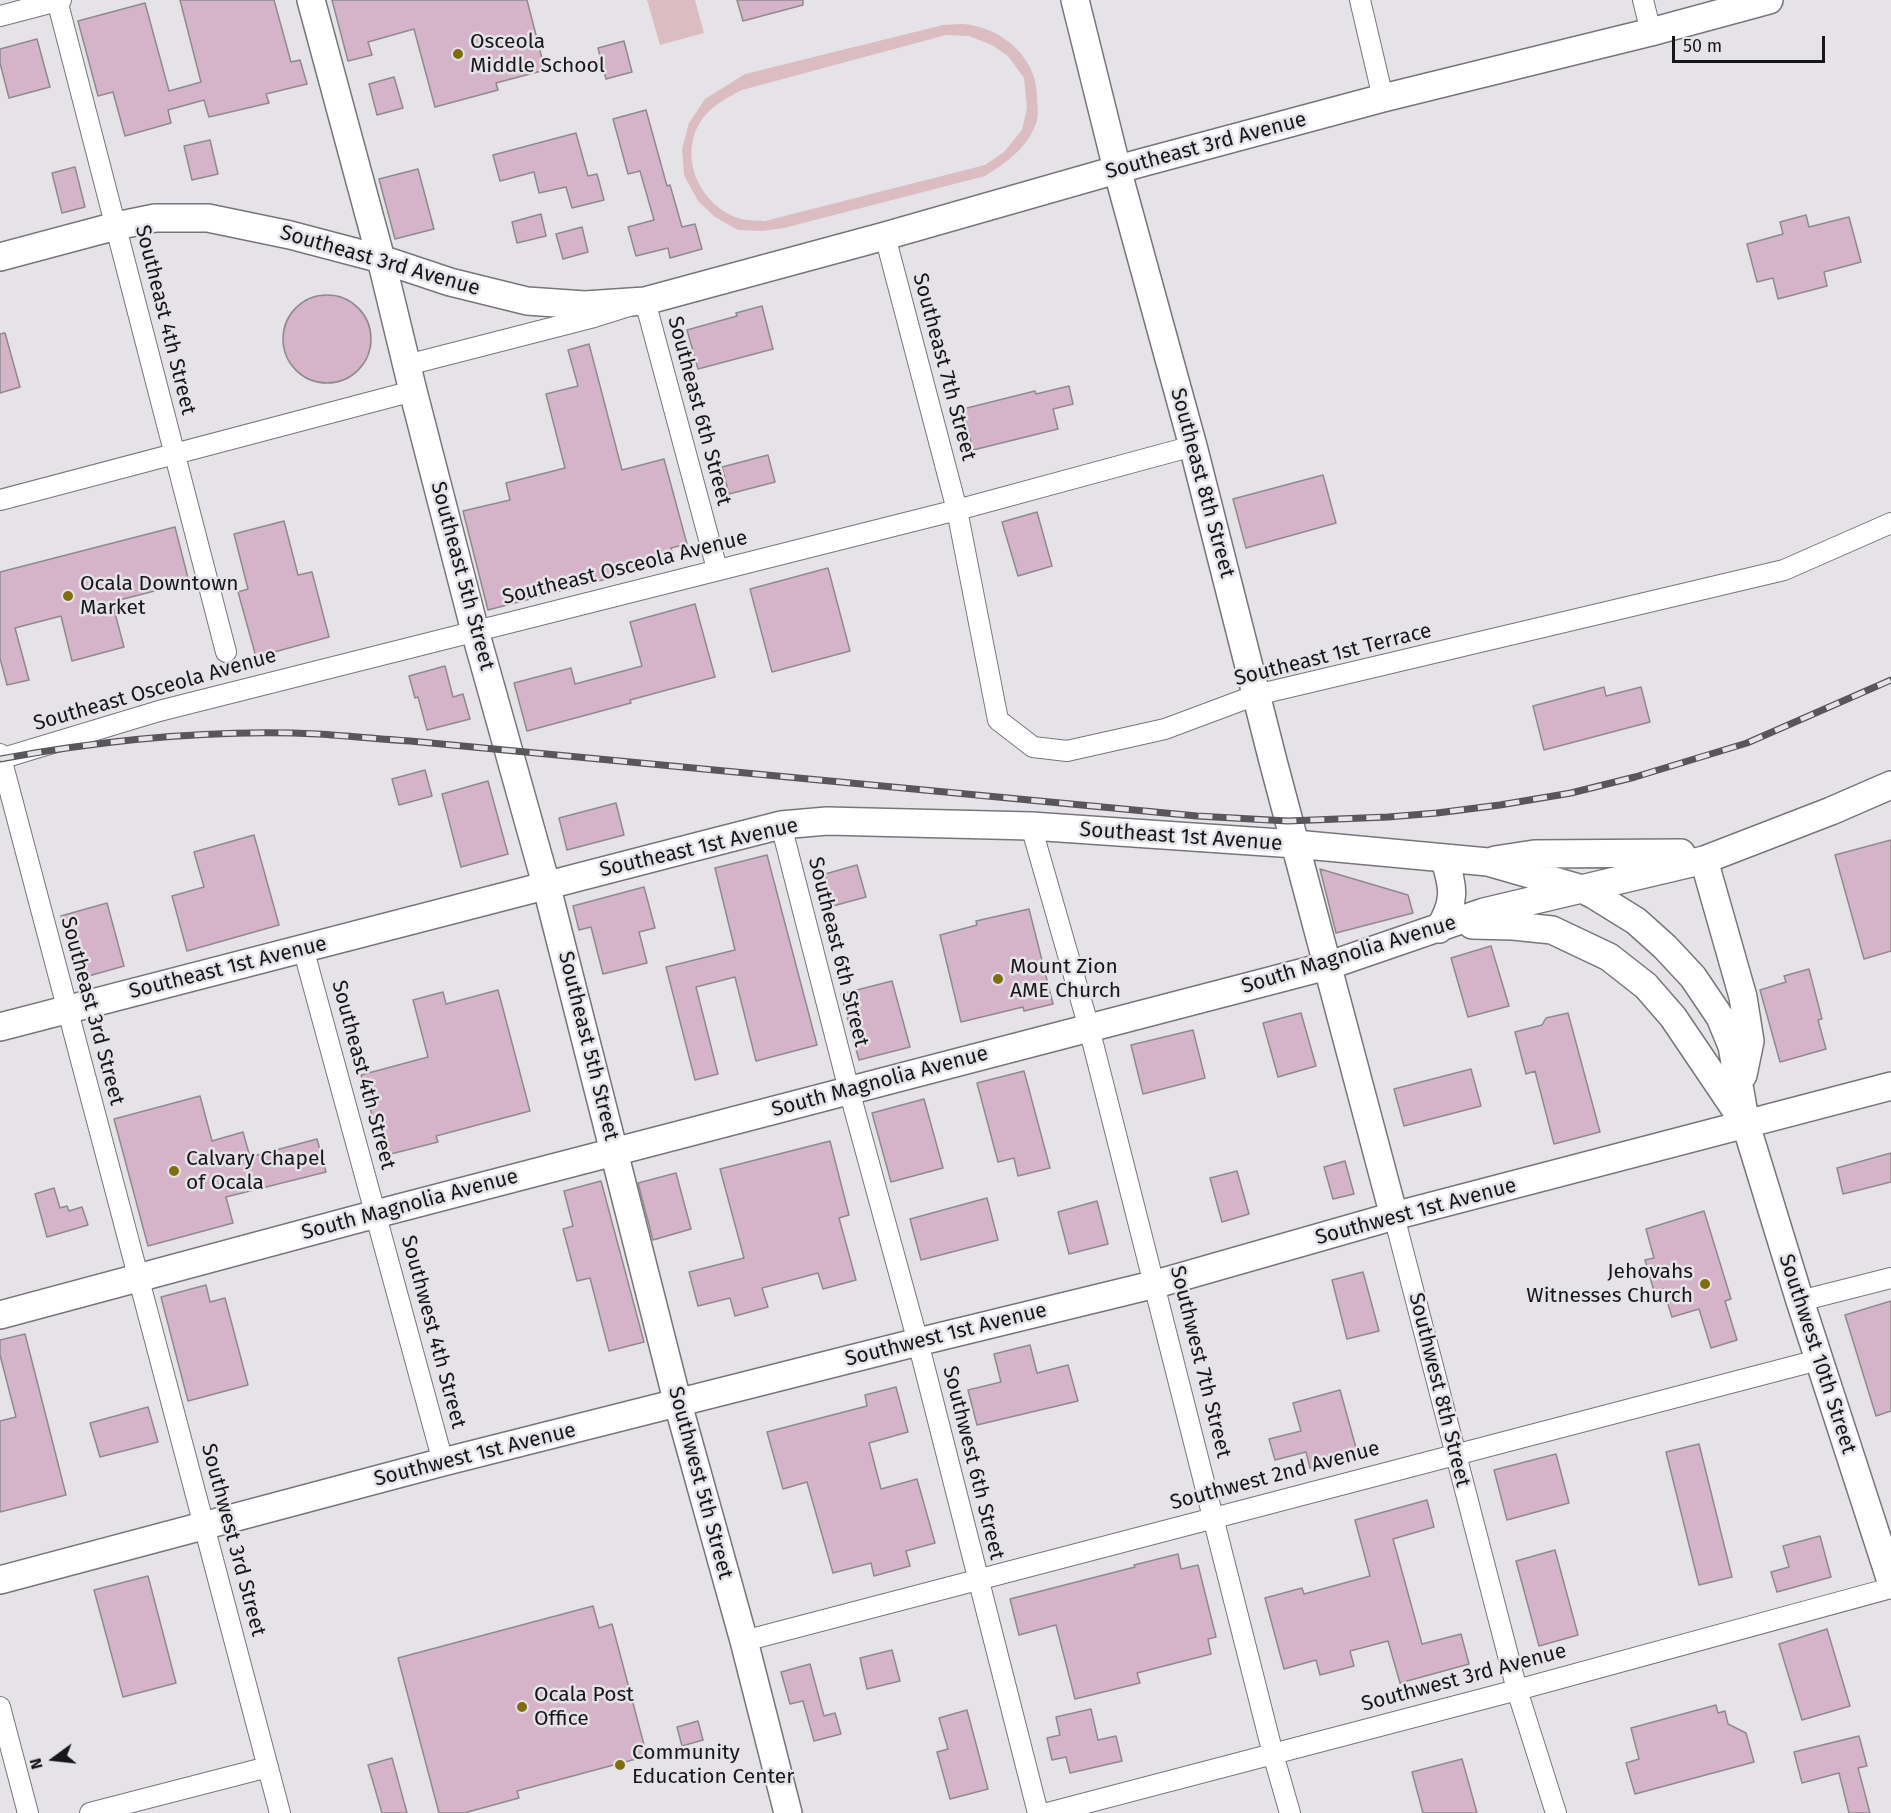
<!DOCTYPE html>
<style>
body{margin:0}
#map{position:relative;width:1891px;height:1813px;overflow:hidden;background:#e5e3e8;font-family:"Fira Sans",sans-serif}
canvas{display:block}
.north{position:absolute;left:24px;top:1729px;width:60px;height:60px;-webkit-text-stroke:4px #e5e3e8;paint-order:stroke;rotate:255deg;font-size:16px;font-weight:700;line-height:24px;text-align:center;color:#171618}
.north::after{content:'';display:block;margin:auto;width:21px;height:27px;background:#171618;clip-path:polygon(50% 0,100% 100%,50% 72%,0 100%)}
.scale{position:absolute;left:1672px;top:36px;width:153px;height:27px;box-sizing:border-box;border:3px solid #171618;border-top:0;padding-left:8px;font-size:18px;line-height:21px;white-space:nowrap;color:#171618;-webkit-text-stroke:4px #e5e3e8;paint-order:stroke}
</style>
<div id="map">
<canvas width="1891" height="1813"></canvas>
<div class="north">N</div>
<div class="scale">50 m</div>
</div>
<script>
const ctx = document.querySelector('canvas').getContext('2d');
ctx.lineJoin = 'round';
function paint(path, color) { ctx.fillStyle = color; ctx.fill(path, 'evenodd'); }
function trace(path, color, width, dash) { ctx.strokeStyle = color; ctx.lineWidth = width; ctx.lineCap = dash ? 'butt' : 'round'; ctx.setLineDash(dash || []); ctx.stroke(path); }
function drawText(font, color, halo, rows, align = 'center') {
  ctx.font = font + ' "Fira Sans",sans-serif'; ctx.lineWidth = 5; ctx.setLineDash([]); ctx.textBaseline = 'middle'; ctx.strokeStyle = halo; ctx.fillStyle = color; for (const [text, x, y, turn = 0] of rows) {
    ctx.save(); ctx.translate(x, y); ctx.rotate((+turn || 0) * Math.PI / 180); ctx.textAlign = isNaN(turn) ? turn : align; if (halo) ctx.strokeText(text, 0, 0); ctx.fillText(text, 0, 0); ctx.restore();
  }
}
const green = new Path2D(`
 M647,0H695L704,33L660,45Z
 M943,25C952,25 962,23 971,25C1006,31 1037,60 1037,97C1037,104 1039,113 1037,120C1030,146 1006,163 985,176L784,228L762,231L738,230L715,217L698,201L684,175L682,149L689,123L705,99L745,74ZM946,35L969,36L992,45L1008,56L1024,78L1027,108L1022,130L1004,152L985,165L765,221C757,220 746,221 738,218C701,205 679,160 699,124C708,108 726,98 742,90Z`);
const building = new Path2D(`
 M180,0H274L291,62L300,60L307,84L266,94L269,103L209,117L204,100L168,110L171,123L125,136L113,92L98,96L78,21L145,3L169,91L201,82Z
 M332,0H527L545,70L496,83L498,90L435,107L414,29L368,42L372,55L348,61Z
 M737,0H803V5L743,21Z
 M37,39L50,87L9,98L0,63V49Z
 M624,41L632,72L606,79L598,48Z
 M394,77L403,108L377,115L369,84Z
 M646,110L667,186L670,185L682,227L695,224L702,249L670,258L668,248L636,256L628,227L654,220L640,171L628,174L613,119Z
 M576,133L588,176L597,174L604,200L572,208L566,187L539,193L534,172L500,181L493,155Z
 M210,140L218,174L192,180L184,146Z
 M75,167L85,207L62,213L52,173Z
 M418,169L434,229L395,239L379,179Z
 M541,214L546,236L517,243L512,222Z
 M1806,215L1809,227L1849,217L1861,262L1824,272L1827,286L1778,299L1773,278L1757,282L1747,244L1783,234L1780,222Z
 M582,227L588,252L563,259L556,234Z
 M283 339a44 44 0 1 1 88 0a44 44 0 1 1-88 0Z
 M762,306L773,349L698,369L687,330L737,316L736,313Z
 M5,333L20,387L0,393V334Z
 M589,344L622,470L664,459L687,544L671,548L675,561L488,610L463,511L510,500L506,483L565,468L546,394L578,386L568,350Z
 M1069,386L1073,404L1053,409L1058,429L973,450L963,409L1035,391L1036,394Z
 M768,455L775,482L729,494L722,467Z
 M1323,475L1336,523L1246,548L1233,499Z
 M1037,512L1052,566L1018,576L1002,522Z
 M284,521L298,575L312,572L329,637L256,657L238,592L248,589L234,534Z
 M175,527L189,582L112,602L124,647L72,661L61,616L15,628L29,680L7,685L0,658V572Z
 M828,568L850,651L772,672L750,589Z
 M695,604L715,677L630,700L631,703L527,731L514,683L571,668L575,684L642,666L630,622Z
 M445,666L453,697L463,694L470,719L427,730L418,697L415,698L409,676Z
 M1604,687L1606,696L1641,687L1650,722L1544,750L1533,706Z
 M425,770L432,796L399,805L392,779Z
 M488,781L508,854L461,867L442,794Z
 M616,803L624,835L567,850L559,818Z
 M254,835L279,925L187,951L172,896L204,887L194,852Z
 M1891,840V951L1864,959L1835,855Z
 M767,855L817,1045L756,1061L735,977L696,987L718,1074L695,1080L666,967L735,950L715,868Z
 M857,865L866,897L833,906L825,874Z
 M1320,869L1408,895L1413,913L1336,933Z
 M644,887L655,928L639,932L647,963L603,974L591,927L579,930L573,906Z
 M107,903L124,966L78,979L61,916Z
 M1029,909L1053,1004L1024,1011L1023,1007L961,1022L940,935L977,925L976,921Z
 M1491,946L1509,1006L1468,1017L1451,958Z
 M1809,969L1822,1019L1818,1020L1826,1049L1780,1062L1760,990L1786,982L1784,976Z
 M892,981L910,1047L859,1060L841,994Z
 M498,990L530,1111L436,1136L438,1142L383,1156L361,1075L428,1057L413,1000L443,992L446,1004Z
 M1301,1013L1316,1066L1278,1077L1263,1023Z
 M1568,1013L1600,1132L1554,1144L1535,1071L1526,1074L1515,1032L1542,1025L1546,1018Z
 M1193,1030L1205,1078L1143,1094L1131,1045Z
 M1471,1069L1481,1106L1404,1126L1394,1089Z
 M1024,1071L1050,1168L1018,1176L1014,1158L998,1162L977,1083Z
 M200,1096L212,1141L243,1132L250,1157L317,1139L326,1172L226,1197L233,1223L148,1246L114,1119Z
 M924,1099L943,1168L891,1182L872,1113Z
 M830,1141L849,1215L839,1218L856,1280L823,1289L818,1273L762,1288L768,1307L735,1316L730,1298L698,1306L689,1272L744,1258L720,1169Z
 M1891,1153V1182L1843,1194L1837,1168Z
 M1345,1161L1354,1194L1333,1199L1324,1167Z
 M1237,1171L1249,1214L1222,1222L1210,1178Z
 M676,1173L691,1229L653,1240L638,1183Z
 M601,1181L644,1342L609,1351L590,1278L577,1281L563,1229L573,1226L564,1191Z
 M54,1188L60,1208L67,1206L69,1211L82,1207L88,1225L47,1237L35,1194Z
 M987,1198L998,1240L921,1260L910,1219Z
 M1097,1201L1108,1244L1069,1254L1058,1212Z
 M1704,1211L1731,1299L1725,1301L1737,1340L1711,1348L1699,1309L1672,1317L1663,1289L1654,1291L1645,1260L1654,1258L1646,1229Z
 M1363,1272L1379,1331L1347,1339L1332,1280Z
 M206,1285L210,1302L225,1298L248,1385L188,1401L161,1297Z
 M1891,1301V1411L1876,1416L1845,1315Z
 M25,1334L66,1495L0,1512V1421L16,1417L0,1355V1340Z
 M1030,1345L1037,1373L1068,1365L1078,1401L977,1425L968,1390L1001,1382L994,1354Z
 M896,1387L908,1432L869,1443L881,1489L917,1479L935,1543L906,1551L910,1566L874,1576L871,1563L833,1573L807,1482L783,1489L767,1432L867,1406L865,1395Z
 M1340,1390L1358,1455L1310,1468L1306,1452L1275,1460L1269,1439L1301,1431L1293,1403Z
 M148,1407L158,1442L100,1457L90,1423Z
 M1699,1444L1732,1577L1699,1585L1666,1452Z
 M1556,1454L1569,1503L1507,1520L1494,1470Z
 M1427,1500L1434,1527L1393,1539L1422,1644L1461,1634L1469,1664L1400,1683L1388,1641L1350,1651L1354,1666L1320,1675L1316,1660L1284,1669L1265,1598L1302,1588L1304,1594L1370,1576L1355,1520Z
 M1820,1536L1831,1577L1777,1592L1771,1572L1789,1567L1783,1546Z
 M1555,1550L1578,1635L1539,1646L1516,1561Z
 M1178,1554L1181,1569L1198,1565L1216,1637L1208,1639L1211,1654L1137,1673L1140,1683L1075,1699L1056,1625L1019,1635L1010,1599L1135,1567L1134,1565Z
 M148,1576L176,1683L123,1697L94,1590Z
 M593,1606L599,1628L612,1624L647,1756L517,1791L519,1798L464,1813H439L398,1658Z
 M1827,1629L1850,1706L1802,1720L1779,1644Z
 M892,1650L900,1681L867,1689L860,1658Z
 M810,1664L824,1716L835,1713L841,1734L814,1741L803,1701L790,1704L781,1672Z
 M1716,1705L1718,1713L1725,1711L1728,1724L1746,1733L1754,1762L1635,1794L1626,1763L1639,1759L1631,1728Z
 M1091,1709L1098,1740L1116,1736L1122,1761L1070,1773L1066,1757L1052,1760L1047,1738L1060,1735L1056,1717Z
 M967,1710L988,1789L950,1799L937,1752L948,1749L939,1718Z
 M698,1721L703,1740L682,1746L677,1727Z
 M1859,1736L1867,1766L1858,1768L1870,1813H1849L1839,1773L1802,1783L1794,1752Z
 M392,1758L407,1813H382L368,1765Z
 M1462,1759L1477,1813H1423L1412,1772Z`);
const street = new Path2D(`
 M57,0L226,652
 M1360,0L1383,98
 M1643,0L1651,32
 M0,16L61,0
 M885,236L957,510L998,720L1033,747L1067,751L1165,729L1256,695L1784,570L1891,523
 M407,365L594,317L645,301L717,569
 M0,500L413,391
 M0,754L280,1813
 M0,759L159,711L957,510L1193,446
 M781,825L849,1090L918,1342L1038,1813
 M1031,826L1089,1028L1273,1754L1290,1813
 M303,948L443,1462
 M1394,1216L1517,1690L1556,1813
 M1800,1301L1891,1278
 M744,1641L1818,1360
 M0,1707L28,1813
 M90,1813L268,1767
 M1048,1813L1517,1690L1891,1588`);
const secondary = new Path2D(`
 M311,0L381,259L413,391L475,631L546,884L678,1404L744,1641L788,1813
 M1075,0L1117,169L1193,446L1273,761L1394,1216
 M0,257L116,226L155,218H208L290,235L381,259L450,282L527,301L585,305L645,301L885,236L1137,164L1383,98L1651,32L1769,0
 M1495,860L1534,854L1681,853
 M1704,860L1743,997L1750,1041L1743,1075
 M1472,925L1513,926L1552,930L1609,957L1646,986L1673,1017L1742,1119
 M1439,929C1456,902 1454,887 1444,858
 M0,1027L699,846L781,825L827,821L1031,826L1295,844L1488,862L1582,889L1594,895L1636,921L1665,947L1693,977L1720,1017L1732,1046L1746,1125L1800,1301L1891,1581
 M0,1315L376,1214L1327,966L1484,912L1704,860L1831,811L1891,785
 M0,1580L443,1462L918,1342L1156,1284L1394,1216L1891,1086`);
const rail = new Path2D(`
 M0,759C104,740 212,729 318,734C349,736 379,739 410,741L1197,816L1288,821L1388,817L1437,813L1500,805L1571,793L1635,777L1747,743L1891,680`);
const markers = [
 [458,54,6,"#7f6e0c"],
 [68,596,6,"#7f6e0c"],
 [998,979,6,"#7f6e0c"],
 [174,1171,6,"#7f6e0c"],
 [1705,1284,6,"#7f6e0c"],
 [522,1707,6,"#7f6e0c"],
 [620,1765,6,"#7f6e0c"]
];
const poiNames = [
 ["Osceola",470,42],
 ["Middle School",470,66],
 ["Ocala Downtown",80,584],
 ["Market",80,608],
 ["Mount Zion",1010,967],
 ["AME Church",1010,991],
 ["Calvary Chapel",186,1159],
 ["of Ocala",186,1183],
 ["Jehovahs",1693,1272,"right"],
 ["Witnesses Church",1693,1296,"right"],
 ["Ocala Post",534,1695],
 ["Office",534,1719],
 ["Community",632,1753],
 ["Education Center",632,1777]
];
const streetNames = [
 ["Southeast 3rd Avenue",1206,146,-15],
 ["Southeast 3rd Avenue",380,261,16],
 ["Southeast 4th Street",165,320,76],
 ["Southeast 7th Street",944,367,75],
 ["Southeast 6th Street",699,411,75],
 ["Southeast 8th Street",1202,483,75],
 ["Southeast Osceola Avenue",625,568,-14],
 ["Southeast 5th Street",462,576,75],
 ["Southeast 1st Terrace",1333,655,-14],
 ["Southeast Osceola Avenue",155,690,-16],
 ["Southeast 1st Avenue",1181,837,4],
 ["Southeast 1st Avenue",699,848,-13],
 ["Southeast 6th Street",838,952,76],
 ["South Magnolia Avenue",1349,955,-17],
 ["Southeast 1st Avenue",228,968,-14],
 ["Southeast 3rd Street",92,1011,75],
 ["Southeast 5th Street",588,1046,76],
 ["Southeast 4th Street",363,1075,75],
 ["South Magnolia Avenue",880,1082,-15],
 ["South Magnolia Avenue",410,1205,-15],
 ["Southwest 1st Avenue",1416,1212,-15],
 ["Southwest 4th Street",433,1332,75],
 ["Southwest 1st Avenue",946,1335,-14],
 ["Southwest 10th Street",1817,1354,72],
 ["Southwest 7th Street",1200,1362,76],
 ["Southwest 8th Street",1439,1390,76],
 ["Southwest 1st Avenue",475,1455,-14],
 ["Southwest 6th Street",973,1463,76],
 ["Southwest 2nd Avenue",1275,1476,-15],
 ["Southwest 5th Street",700,1483,75],
 ["Southwest 3rd Street",233,1540,75],
 ["Southwest 3rd Avenue",1464,1678,-15]
];
paint(green, '#dbbdc1');
paint(building, '#d5b4ca');
trace(building, '#8f8a8d', 1.5);
trace(street, '#78757a', 22);
trace(secondary, '#78757a', 30);
trace(street, '#fff', 20);
trace(secondary, '#fff', 27);
trace(rail, '#585659', 7);
trace(rail, '#e5e3e8', 4.5, [14]);
for (const [x, y, r, color] of markers) { const dot = new Path2D(); dot.arc(x, y, r, 0, 2 * Math.PI); ctx.fillStyle = color; ctx.fill(dot); trace(dot, '#e5e3e8', 2); }
drawText('21px', '#171618', '#e5e3e8', poiNames, 'left');
drawText('21px', '#171618', '#e5e3e8', streetNames);
</script>
